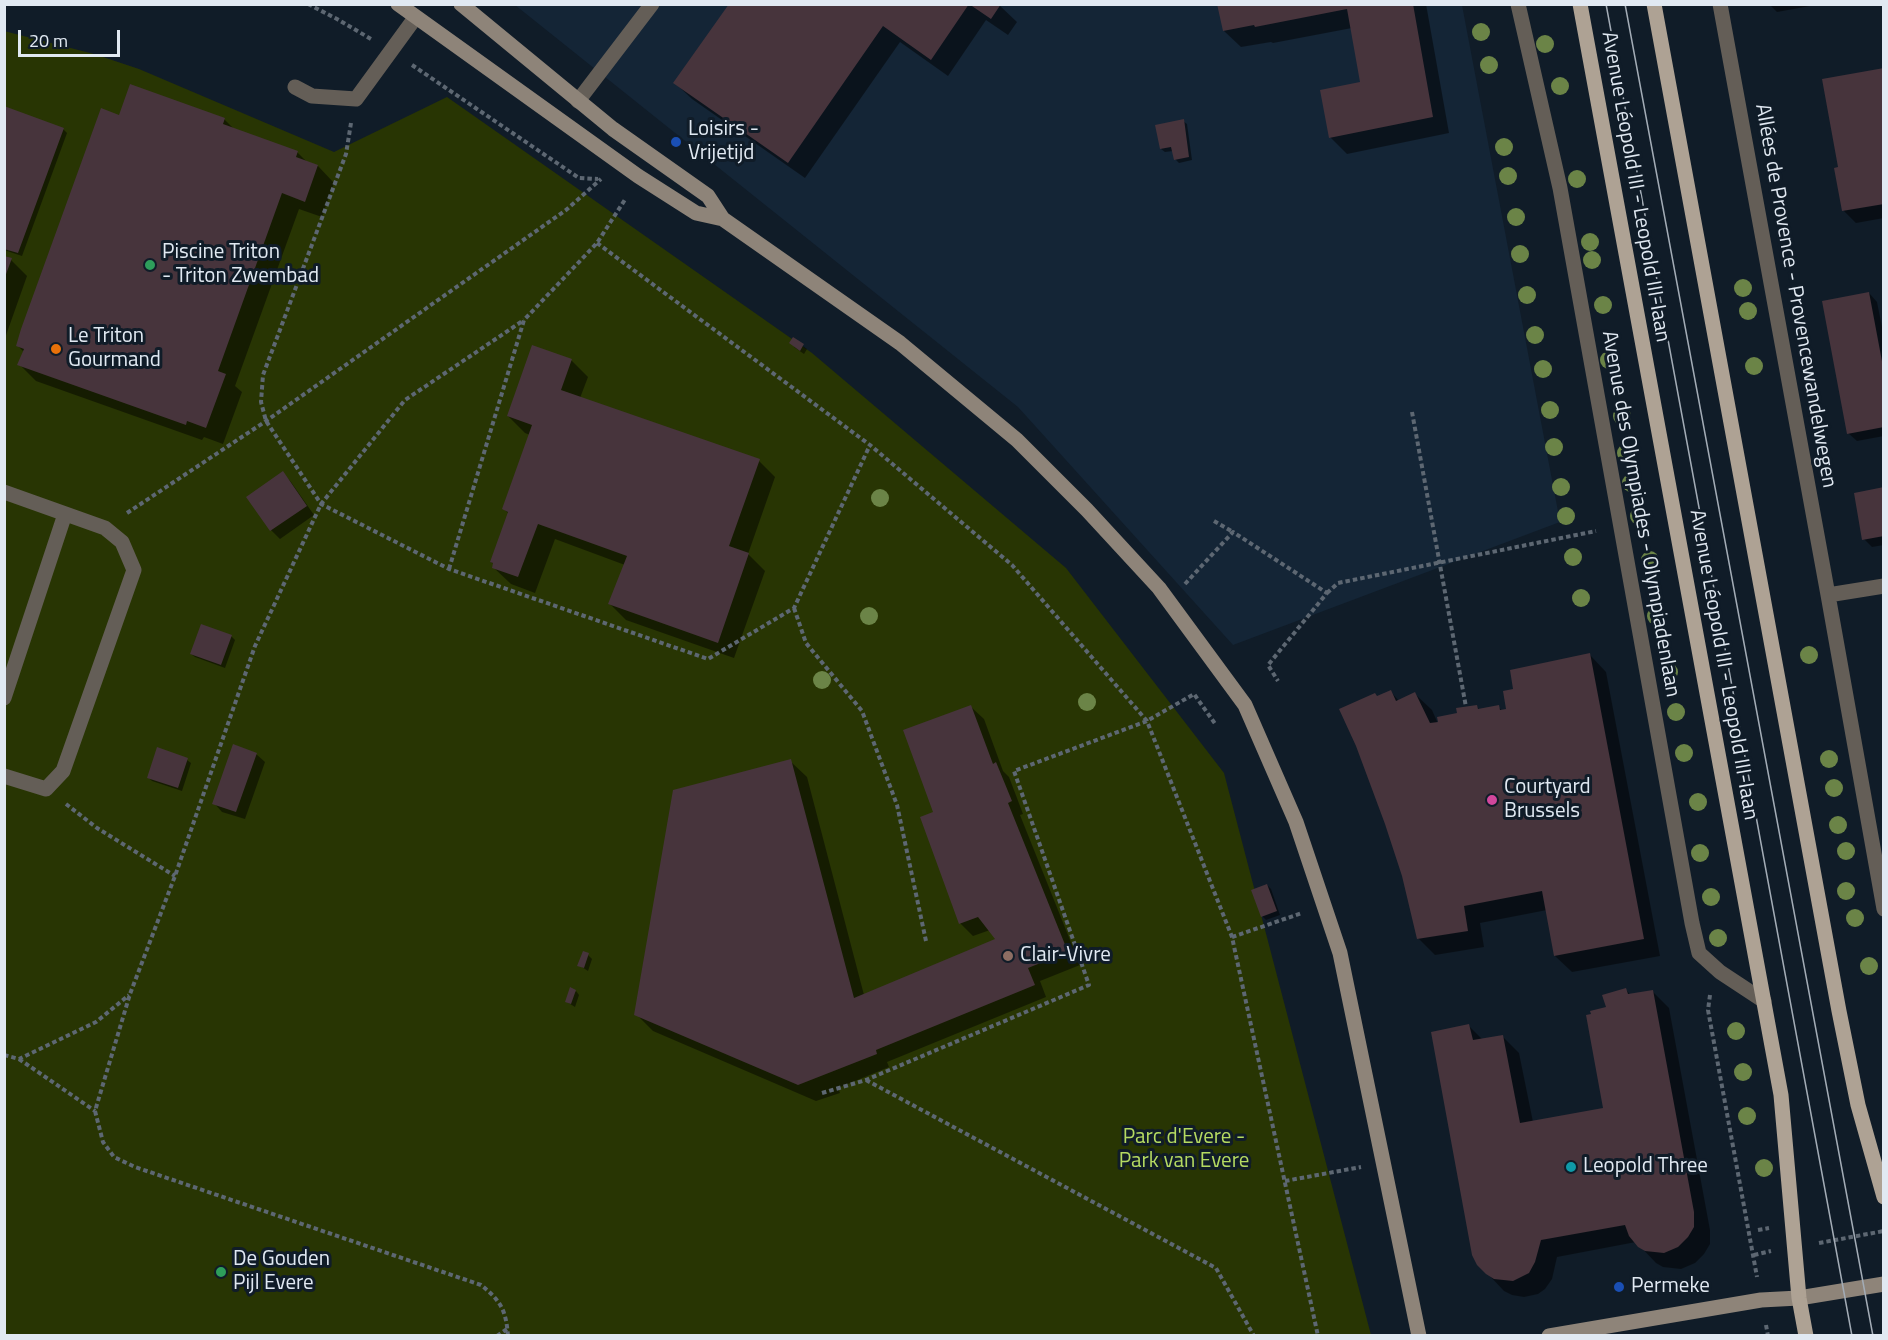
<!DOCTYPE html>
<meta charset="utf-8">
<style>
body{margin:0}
#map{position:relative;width:1888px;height:1340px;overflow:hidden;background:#101c28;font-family:"Titillium Web",sans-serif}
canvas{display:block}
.frame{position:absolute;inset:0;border:6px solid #e1e9f2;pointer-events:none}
.scale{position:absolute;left:18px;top:30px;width:102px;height:27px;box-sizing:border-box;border:3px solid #e1e9f2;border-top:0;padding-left:8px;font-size:18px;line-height:21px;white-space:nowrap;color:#e1e9f2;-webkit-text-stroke:4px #101c28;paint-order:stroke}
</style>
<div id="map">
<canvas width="1888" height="1340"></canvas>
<div class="frame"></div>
<div class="scale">20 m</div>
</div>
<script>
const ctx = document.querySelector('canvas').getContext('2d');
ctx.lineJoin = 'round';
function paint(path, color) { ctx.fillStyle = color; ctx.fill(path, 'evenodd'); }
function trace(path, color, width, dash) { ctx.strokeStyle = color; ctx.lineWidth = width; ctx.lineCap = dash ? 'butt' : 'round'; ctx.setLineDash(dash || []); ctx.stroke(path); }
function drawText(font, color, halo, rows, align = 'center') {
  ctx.font = font + ' "Titillium Web",sans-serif'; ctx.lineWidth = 6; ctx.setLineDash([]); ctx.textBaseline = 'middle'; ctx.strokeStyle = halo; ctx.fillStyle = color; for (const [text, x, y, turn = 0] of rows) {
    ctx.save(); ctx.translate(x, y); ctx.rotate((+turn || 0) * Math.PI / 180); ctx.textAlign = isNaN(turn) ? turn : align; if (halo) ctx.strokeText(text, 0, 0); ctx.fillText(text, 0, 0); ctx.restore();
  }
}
const built = new Path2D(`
 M515,5H1462L1560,522L1233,645L1018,407Z`);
const green = new Path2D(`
 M4,31L94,54L139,69L334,152L447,97L812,353L1066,568L1224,773L1371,1335H5Z`);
const shadow = new Path2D(`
 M730,4H998L1017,22L1008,35L986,20L948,76L900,42L805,178L692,99L675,83Z
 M1218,4H1426L1449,133L1347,154L1330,137L1362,83L1352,28L1273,43L1271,42L1241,47L1224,31Z
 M1769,4H1821L1777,12Z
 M1884,69V218L1856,223L1844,211L1840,168Z
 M4,108L63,129L67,133L22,256L4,250Z
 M120,117L224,119L235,130L297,152L308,163L318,166L334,183L322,217L299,209L235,386L242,392L223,444L204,437L202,440L36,381L19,364L24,352L18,346Z
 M1183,121L1187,124L1192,160L1179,163L1175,159L1173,151L1165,152L1161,149Z
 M4,257L11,260L27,276L4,341Z
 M1869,293L1877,302L1884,337V436L1857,441L1848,433Z
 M793,339L807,349L804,354L794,347Z
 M571,360L588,377L580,398L759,461L775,477L748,554L765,571L734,658L626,620L609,603L625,565L555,539L535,593L511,584L494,568L495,565L491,562L509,514L504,509L530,435L525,433L508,416Z
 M283,473L291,482L314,515L280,539L271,530L248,497Z
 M1884,489V545L1872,547L1864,539Z
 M231,636L235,640L225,668L195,657L191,654Z
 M1590,655L1606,672L1660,956L1572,972L1555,956L1547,910L1480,923L1484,947L1435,955L1418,938L1378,698L1391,692L1399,701L1415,694L1432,710L1439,726L1476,706L1480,710L1498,707L1503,711L1508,710L1515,690Z
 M971,707L984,719L1003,771L1009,777L1023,814L1020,815L1080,965L1040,981L1046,997L887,1062L889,1067L838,1088L840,1093L816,1101L653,1031L636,1014L790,761L807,777L864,995L997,940L990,930L973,936L960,923L935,812Z
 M256,754L265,762L245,819L222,812L214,803Z
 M187,760L191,763L182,791L152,781L148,777Z
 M1267,885L1271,889L1280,915L1266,920L1262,916Z
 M588,955L592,959L588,971L579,965Z
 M1626,990L1631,995L1652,991L1669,1008L1710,1230V1244L1704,1254L1695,1263L1681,1269L1663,1267L1656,1263L1636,1242L1557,1257L1552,1279L1545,1289L1538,1294L1524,1297L1512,1295L1504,1291L1487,1273L1468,1025L1483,1040L1503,1037L1519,1053L1533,1122L1605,1109L1607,1009Z
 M576,991L579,995L575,1007L567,1002Z`);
const building = new Path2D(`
 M729,4H969L931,60L883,26L788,163L673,83Z
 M969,4H1001L991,19Z
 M1217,4H1413L1433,117L1329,138L1320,90L1360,82L1347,9L1255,27L1254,25L1223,31Z
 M1884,68V204L1842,211L1834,168L1838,167L1822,79Z
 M130,84L225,118L223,124L298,151L296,157L318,165L305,202L282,193L218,371L226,374L206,428L187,421L186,425L17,365L24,349L16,346L21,329L101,108L119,115Z
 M4,106L64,128L18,253L4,249Z
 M1184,119L1189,157L1174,160L1171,147L1160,149L1155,125Z
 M4,256L12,258L5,277H4Z
 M1869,292L1884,372V427L1847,434L1822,301Z
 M793,337L804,344L800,351L789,343Z
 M532,345L572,359L561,390L760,459L729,546L749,553L718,643L608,604L627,556L538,524L518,577L492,568L493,563L490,562L508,512L502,509L532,425L507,416Z
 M283,471L307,506L270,531L246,497Z
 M1884,487V536L1862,540L1854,493Z
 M201,624L232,635L221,665L190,654Z
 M1590,653L1644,939L1554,956L1542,891L1464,906L1468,931L1417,939L1402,876L1385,824L1356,746L1339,709L1375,693L1377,696L1391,690L1396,701L1415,692L1430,723L1438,722L1437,717L1457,713L1456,708L1477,705L1478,709L1499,705L1500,710L1506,709L1503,691L1513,689L1510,670Z
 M971,705L993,764L996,762L1012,801L1008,803L1068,952L1028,968L1035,985L876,1050L877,1054L798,1085L634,1015L673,790L791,759L854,998L995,939L978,917L959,924L920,817L933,812L903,730Z
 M233,744L257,753L236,812L212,804Z
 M157,747L188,758L178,788L147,778Z
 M1267,884L1277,911L1261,917L1251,890Z
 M583,951L589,953L584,968L577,966Z
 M570,987L576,990L571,1004L565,1002Z
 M1626,988L1628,994L1653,990L1694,1212V1227L1688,1237L1678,1247L1664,1253L1645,1251L1638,1247L1629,1236L1625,1225L1541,1240L1535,1262L1529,1273L1513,1281L1494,1279L1486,1274L1477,1265L1472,1255L1431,1032L1469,1024L1473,1040L1503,1035L1520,1123L1603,1108L1586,1015L1591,1014L1590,1011L1606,1007L1602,995Z`);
const path = new Path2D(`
 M308,4L337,19L371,39
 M412,65L579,178L598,179
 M351,123L346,154L263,375L261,402L266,421L321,504L449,569L708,659L794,608L870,445
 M597,243L870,445L1012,565L1147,721L1232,937L1318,1336
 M1412,412L1466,707
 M127,513L266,421L566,210L601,179
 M1214,521L1233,532
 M449,569L524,320L597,243L626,198
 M1185,584L1233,532L1327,593L1268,665L1278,681
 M1327,593L1338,583L1596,531
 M794,608L806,643L862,711L897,805L926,941
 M66,804L97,828L175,876
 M1232,937L1302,913
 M1710,995L1708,1010L1757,1277
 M4,1055L19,1059L96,1022L129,995
 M19,1059L95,1111
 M866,1080L1216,1268L1254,1336
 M822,1093L866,1080L1089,985L1014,771L1147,721L1194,694L1216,725
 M1285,1181L1361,1167
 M1758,1230L1769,1228
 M1819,1243L1884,1231
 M1754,1255L1771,1251
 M1766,1325L1768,1336
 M497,1336L507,1329
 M508,1336C506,1310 501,1301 481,1285L135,1167L114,1157L103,1142L95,1111L130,994L175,876L255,646L321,504L405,400L524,320`);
const lane = new Path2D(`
 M295,87L312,96L356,99L415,18
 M578,101L652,4
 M4,492L105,528L122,542L134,570L63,771L46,789L4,776
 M4,698L65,514`);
const street = new Path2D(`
 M1518,4L1560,188L1692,923L1699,953L1720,972L1764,1001
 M1720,4L1828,595L1884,909
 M1828,595L1884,586`);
const secondary = new Path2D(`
 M398,4L638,176L696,213L723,219
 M461,4L613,129L708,196L723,219L900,343L1017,440L1087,510L1159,588L1245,705L1296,822L1340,953L1419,1336
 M1549,1336L1761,1300L1799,1298L1884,1284`);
const primary = new Path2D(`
 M1580,4L1781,1095L1799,1298L1806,1336
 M1654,4L1839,1011L1858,1105L1884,1197`);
const tram = new Path2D(`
 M1606,4L1852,1336
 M1625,4L1873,1336`);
const trees = [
 [1481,32],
 [1545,44],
 [1489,65],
 [1560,86],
 [1504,147],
 [1508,176],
 [1577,179],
 [1516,217],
 [1590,242],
 [1520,254],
 [1592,260],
 [1743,288],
 [1527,295],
 [1603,305],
 [1748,311],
 [1535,335],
 [1609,360],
 [1754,366],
 [1543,369],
 [1550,410],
 [1622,416],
 [1554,447],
 [1626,453],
 [1631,483],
 [1561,487],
 [880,498],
 [1566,516],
 [1639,516],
 [1573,557],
 [1650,560],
 [1581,598],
 [869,616],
 [1656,616],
 [1809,655],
 [1669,672],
 [822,680],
 [1087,702],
 [1676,712],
 [1684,753],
 [1829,759],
 [1834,788],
 [1698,802],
 [1838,825],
 [1846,851],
 [1700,853],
 [1846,891],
 [1711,897],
 [1855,918],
 [1718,938],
 [1869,966],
 [1736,1031],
 [1743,1072],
 [1747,1116],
 [1764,1168]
];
const markers = [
 [676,142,6,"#1a4fb4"],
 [150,265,6,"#2e9e5b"],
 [56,349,6,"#e8710a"],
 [1492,800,6,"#d1479c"],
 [1008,956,6,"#8d6e63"],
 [1571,1167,6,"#0f9aa8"],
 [221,1272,6,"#2e9e5b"],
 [1619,1287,6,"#1a4fb4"]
];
const poiNames = [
 ["Loisirs -",688,130],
 ["Vrijetijd",688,154],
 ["Piscine Triton",162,253],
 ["- Triton Zwembad",162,277],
 ["Le Triton",68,337],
 ["Gourmand",68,361],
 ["Courtyard",1504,788],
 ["Brussels",1504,812],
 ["Clair-Vivre",1020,956],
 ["Leopold Three",1583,1167],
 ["De Gouden",233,1260],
 ["Pijl Evere",233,1284],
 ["Permeke",1631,1287]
];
const streetNames = [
 ["Avenue Léopold III - Leopold III-laan",1635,187,80],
 ["Allées de Provence - Provencewandelwegen",1795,296,80],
 ["Avenue des Olympiades - Olympiadenlaan",1640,514,80],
 ["Avenue Léopold III - Leopold III-laan",1723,665,80]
];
const parkNames = [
 ["Parc d'Evere -",1184,1138],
 ["Park van Evere",1184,1162]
];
paint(built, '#142536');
paint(green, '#283503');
paint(shadow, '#0007');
paint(building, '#47343c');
trace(path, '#5d6772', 4, [4.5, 3]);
trace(lane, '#645e57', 15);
trace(street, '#645e57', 15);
trace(secondary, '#8e8479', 15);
trace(primary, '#aea294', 15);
trace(tram, '#a3acb6', 1.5);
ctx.fillStyle = '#6b8447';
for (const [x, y] of trees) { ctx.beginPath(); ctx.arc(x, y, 9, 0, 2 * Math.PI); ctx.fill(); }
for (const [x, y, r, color] of markers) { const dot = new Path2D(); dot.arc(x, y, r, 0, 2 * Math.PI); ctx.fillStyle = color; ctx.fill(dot); trace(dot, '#101c28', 2); }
drawText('21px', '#e1e9f2', '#101c28', poiNames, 'left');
drawText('21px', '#e1e9f2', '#101c28', streetNames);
drawText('21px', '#b5da61', '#101c28', parkNames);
</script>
